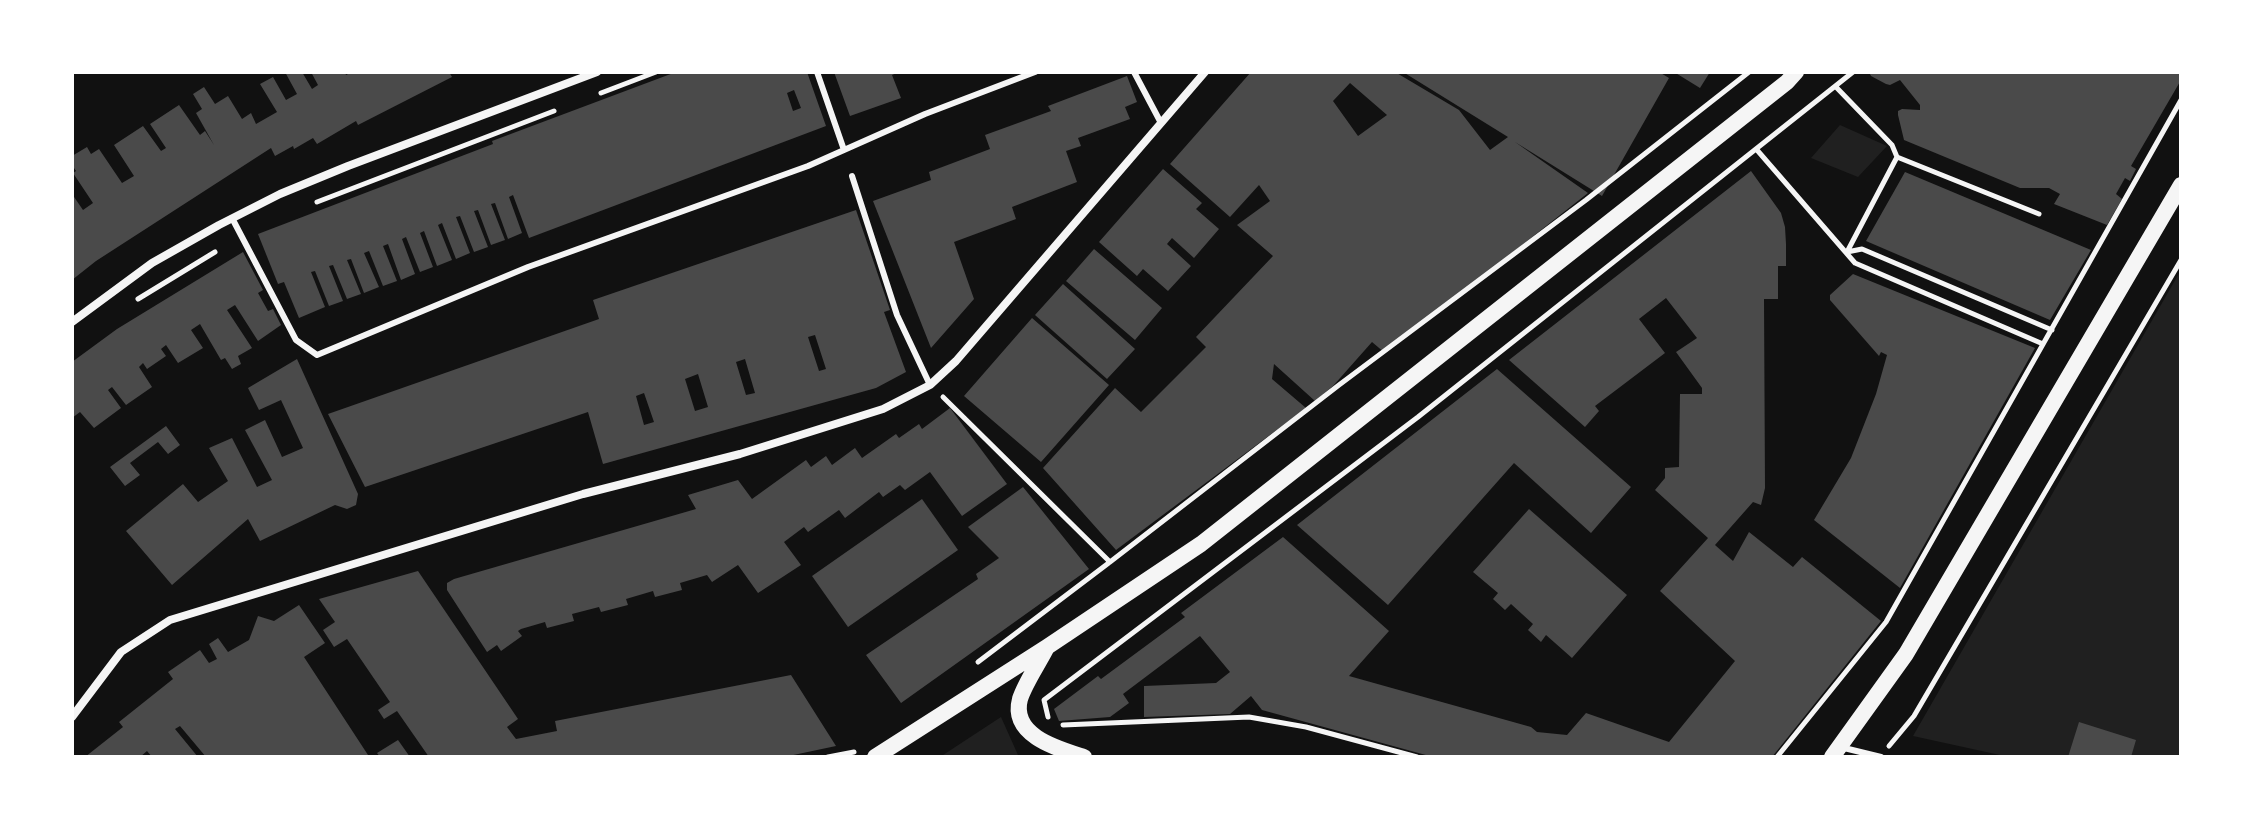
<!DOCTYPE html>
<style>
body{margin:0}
#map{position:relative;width:2253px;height:829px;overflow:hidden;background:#111;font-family:Mulish,sans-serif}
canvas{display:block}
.frame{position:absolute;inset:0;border:74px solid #fff;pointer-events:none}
</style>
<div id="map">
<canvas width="2253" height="829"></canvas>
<div class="frame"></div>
</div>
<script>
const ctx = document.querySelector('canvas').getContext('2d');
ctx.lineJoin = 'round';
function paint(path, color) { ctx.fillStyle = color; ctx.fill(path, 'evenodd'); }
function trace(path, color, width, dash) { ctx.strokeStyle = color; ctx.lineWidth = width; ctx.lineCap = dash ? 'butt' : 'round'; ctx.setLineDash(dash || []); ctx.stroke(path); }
const green = new Path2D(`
 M1840,125L1887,146L1858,177L1811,158Z
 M2181,270V757H2009L1913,736Z
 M1001,717L1018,755L940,757Z`);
const building = new Path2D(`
 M285,72H302L312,89L318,85L311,72H345L346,75L352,72H449L452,77L358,125L356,121L317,144L313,138L294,149L293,146L275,156L271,148L96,261L72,280V194L83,210L93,203L73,173L76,171L72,165V156L87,147L91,154L99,149L122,183L134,176L114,145L143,126L161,151L166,148L150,124L179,105L200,135L205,131L214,145L196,113L202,109L193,94L204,87L215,104L228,96L242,119L251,113L256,124L277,112L260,84L273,77L286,100L297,94Z
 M676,72H807L826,126L529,238L513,195L509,197L522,233L508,239L495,203L491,204L505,240L491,245L478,210L474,211L488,247L474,252L460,216L456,217L470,253L456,259L442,223L438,225L452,260L437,266L424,231L420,233L433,267L420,272L406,237L402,239L415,274L401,280L388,244L383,246L397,281L383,286L369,251L364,253L379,287L364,293L351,259L347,260L361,294L347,299L333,265L329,266L343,301L329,306L315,271L311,272L325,307L299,318L284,282L278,284L258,234L493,144L492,141ZM794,90L801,108L793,111L787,93Z
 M834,72H899L892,75L901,98L850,116Z
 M1251,72H1395L1459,110L1490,150L1508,137L1403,72H1659L1669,78L1602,196L1515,142L1588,193L1385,353L1372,342L1333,386L1315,401L1274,364L1272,379L1306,408L1116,550L1043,468L1115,388L1141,412L1206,347L1196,337L1273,256L1237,225L1270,201L1259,185L1230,217L1170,164ZM1350,83L1387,115L1358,136L1333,101Z
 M1674,72H1710L1700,88Z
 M1869,72H2181V80L2131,166L2136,169L2130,181L2125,178L2116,194L2122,199L2107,225L2054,204L2060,194L2049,188H2020L1904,140L1898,115V111L1902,109L1920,110V105L1900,80L1890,85L1886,84L1871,76Z
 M1127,76L1137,102L1125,107L1130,119L1078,138L1081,146L1066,151L1077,182L1012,207L1016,219L954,242L974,299L931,348L873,201L931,180L929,172L990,149L985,135L1051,111L1048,106Z
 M1163,169L1202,203L1196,209L1219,229L1194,258L1172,238L1167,244L1191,266L1168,291L1143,269L1137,276L1099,242Z
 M1751,171L1781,213L1785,227L1786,244V266H1778V299H1764L1765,488L1761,505L1753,502L1715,545L1733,561L1749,532L1793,567L1802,557L1881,621L1772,757H1433L1262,710L1251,696L1230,714L1144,717V686L1216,683L1230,672L1200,636L1123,694L1129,703L1110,717L1059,721L1054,709L1098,676L1101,679L1185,617L1181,613L1283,537L1389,631L1349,676L1531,727L1537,732L1567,735L1586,713L1669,742L1735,661L1660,591L1708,538L1655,490L1665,478V468L1679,467L1680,394H1702V388L1676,352L1697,338L1666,298L1639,319L1665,353L1595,406L1599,411L1585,427L1509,360Z
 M1905,172L2091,250L2050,320L1866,241Z
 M856,210L890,310L884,312L906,372L876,388L603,464L588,412L365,487L328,414L599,319L593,300ZM815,335L826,369L819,371L808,337ZM745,359L755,393L746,395L736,362ZM698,374L708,407L695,411L685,379ZM644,393L654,422L644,425L636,396Z
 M1094,249L1162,308L1135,340L1066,281Z
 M243,252L263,290L258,293L268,311L273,309L281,325L258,341L235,305L227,310L252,348L238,356L241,364L232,369L225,358L221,360L200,324L191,330L203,348L178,363L166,345L161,349L166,356L147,369L143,363L139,367L152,387L126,405L112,387L108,390L121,408L94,428L80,412L72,418V362L117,329Z
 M1853,274L2035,348L1900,588L1814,520L1851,458L1876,394L1887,355L1881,352L1879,356L1830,300V295Z
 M1063,284L1135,349L1107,379L1035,315Z
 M1032,318L1109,385L1041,462L964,396Z
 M297,359L358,494L356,505L347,509L335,505L260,541L248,519L172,585L126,531L183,484L198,502L228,481L209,448L232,438L257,487L272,480L245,430L265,420L282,457L303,448L281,400L259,410L248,388Z
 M1497,369L1631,487L1591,533L1514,463L1388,605L1297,525Z
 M950,408L1007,484L962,516L930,472L905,490L900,485L883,497L879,492L845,518L839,510L808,532L804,527L784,542L801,565L758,593L738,565L712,582L707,575L680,583L682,590L655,597L653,591L626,599L628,605L601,612L599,607L572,614L574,621L547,628L545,622L521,629L518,631L522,636L501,651L497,645L487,652L447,590V583L454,579L696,509L688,495L738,480L752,499L806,460L811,467L826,456L832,465L855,448L862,458L896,434L899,438L919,424L922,429Z
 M166,426L180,445L168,454L158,442L130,463L140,475L125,486L110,467Z
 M1023,487L1089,569L901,703L866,655L978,579L976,574L999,558L968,527Z
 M922,499L958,550L848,627L812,576Z
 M1529,509L1627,595L1572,658L1546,635L1541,642L1528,630L1533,624L1511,604L1505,610L1493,599L1498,593L1473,572Z
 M418,571L518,719L507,727L516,739L557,731L555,721L791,675L836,746L784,757H429L397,711L384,719L378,710L390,702L347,639L334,647L323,630L335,622L319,599Z
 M299,605L325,643L304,657L368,755L364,757H206L180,726L175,729L198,757H152L147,751L140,757H85L123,727L119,722L173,679L168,672L200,650L209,663L217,659L209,644L218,638L228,652L249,640L258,616L274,621Z
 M2079,722L2136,740L2131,757H2068Z
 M398,740L410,757H380L377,753Z`);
const path = new Path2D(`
 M1836,87L1892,145L1897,157L2039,214
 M601,93L656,72
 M1757,150L1855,263L2043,344
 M317,202L554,111
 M1847,252L1862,249L2052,330
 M1847,252L1897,157
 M138,299L215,252
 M943,397L1110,562
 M978,662L1110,562L1339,385L1586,200L1749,72
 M1048,717L1044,700L1418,417L1853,72
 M1063,725L1249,717L1306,727L1417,757
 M1889,746L1914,716L2181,260
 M828,757L854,752
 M1777,757L1886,622L2181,100`);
const service = new Path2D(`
 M817,72L844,150
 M1134,72L1161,123
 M852,176L897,315L930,385
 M232,218L296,340L317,355L528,267L808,166L925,114L1035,72
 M1840,747L1881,757`);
const minor = new Path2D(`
 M72,322L152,263L219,225L280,194L348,166L597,72
 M72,717L121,652L170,620L583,494L740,454L883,409L930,385L956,361L1205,72`);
const secondary = new Path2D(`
 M1047,647C1039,663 1025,683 1020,699C1010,736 1059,749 1084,757
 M875,757L1047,647L1201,544L1787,82L1796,72
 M1832,757L1906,654L2181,185`);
paint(green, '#202020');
paint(building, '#4a4a4a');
trace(path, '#f5f5f5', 5);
trace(service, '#f5f5f5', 6);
trace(minor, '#f5f5f5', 8);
trace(secondary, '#f5f5f5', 16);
</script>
